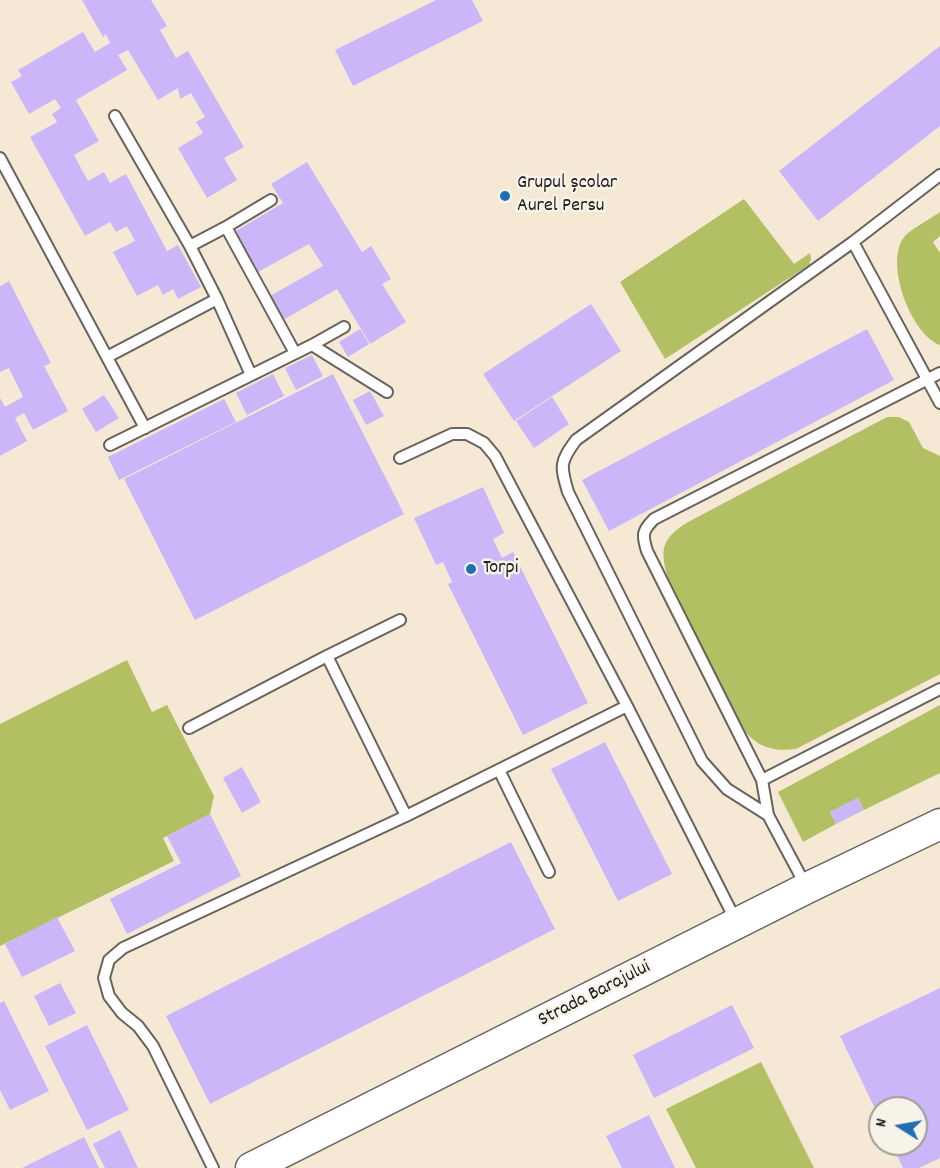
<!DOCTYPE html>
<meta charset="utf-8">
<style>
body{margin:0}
#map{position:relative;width:940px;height:1168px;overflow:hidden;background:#f5e9d6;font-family:Dekko,sans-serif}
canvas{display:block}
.north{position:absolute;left:868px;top:1096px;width:60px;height:60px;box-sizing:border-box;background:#f7f3e8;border:2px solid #9f9d96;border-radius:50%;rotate:281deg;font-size:16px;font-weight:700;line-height:24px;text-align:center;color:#1c1c1c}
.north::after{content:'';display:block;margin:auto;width:21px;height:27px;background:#1f6fb2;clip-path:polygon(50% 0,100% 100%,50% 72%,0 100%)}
</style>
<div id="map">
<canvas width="940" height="1168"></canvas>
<div class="north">N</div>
</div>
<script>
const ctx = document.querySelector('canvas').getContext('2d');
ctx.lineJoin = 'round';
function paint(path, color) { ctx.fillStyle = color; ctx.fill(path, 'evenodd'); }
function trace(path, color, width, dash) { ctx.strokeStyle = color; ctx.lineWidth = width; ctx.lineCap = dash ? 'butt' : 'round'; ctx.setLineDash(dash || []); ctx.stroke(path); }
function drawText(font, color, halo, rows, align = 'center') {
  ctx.font = font + ' Dekko,sans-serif'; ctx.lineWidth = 5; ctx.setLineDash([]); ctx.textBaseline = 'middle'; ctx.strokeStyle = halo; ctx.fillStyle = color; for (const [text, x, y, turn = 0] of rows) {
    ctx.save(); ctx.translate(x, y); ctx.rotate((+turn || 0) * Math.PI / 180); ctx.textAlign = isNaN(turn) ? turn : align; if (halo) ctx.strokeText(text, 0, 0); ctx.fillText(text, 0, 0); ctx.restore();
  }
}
const green = new Path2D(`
 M744,199L794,264L810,253L811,259L809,265L665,359L620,282Z
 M940,212V236L933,242L940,253V345C911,335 883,261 905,236C911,229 932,218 940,212Z
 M887,417H899L909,422L923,448L940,456V674L796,749C770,752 755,746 740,725L667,575C659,547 664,537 688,522Z
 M127,660L152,712L167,705L214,796L210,814L163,838L174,861L0,946V724Z
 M940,705V773L864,810L858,798L830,812L836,824L803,842L778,792Z
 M761,1062L814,1168H696L666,1109Z`);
const building = new Path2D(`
 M82,0H151L167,26L160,30L176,58L188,51L244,147L224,158L237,180L207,198L178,148L203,133L196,122L205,117L191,93L180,99L178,88L158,100L128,50L118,55L127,70L76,100L99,141L74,155L88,181L104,172L110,183L126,174L167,251L178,245L201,287L178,299L173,289L163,295L158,285L137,296L113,252L135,241L127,226L116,232L110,222L85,236L30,137L57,122L52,114L61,108L55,99L29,114L11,82L22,76L18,70L83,32L95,52L110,43L106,34L103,37Z
 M436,0H472L483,21L353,86L335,50Z
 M940,46V126L818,221L779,171Z
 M307,162L362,252L371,246L391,279L382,284L406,322L370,344L337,289L283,320L270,296L323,266L309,244L258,272L236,231L283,203L271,184Z
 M9,281L51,363L44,366L68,411L33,430L24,413L15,418L27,441L0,456V398L5,407L23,397L9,368L0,372V286Z
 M591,304L621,351L514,421L483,374Z
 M360,329L369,344L348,357L339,342Z
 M867,329L894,380L609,531L582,480Z
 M312,355L323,376L296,390L285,368Z
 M273,374L284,396L247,415L236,393Z
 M333,374L404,514L195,620L124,479Z
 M370,391L384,416L366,425L353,400Z
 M104,395L119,418L96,432L82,409Z
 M552,397L569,424L534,448L516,421Z
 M224,399L236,422L119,480L108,457Z
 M483,487L504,533L493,539L502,558L513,552L588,703L523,735L448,584L452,582L443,562L436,565L414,518Z
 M605,742L672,874L618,901L551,769Z
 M242,767L261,802L242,813L223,778Z
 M858,798L864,810L836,824L830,812Z
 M210,814L241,876L127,934L110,899L181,863L167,836Z
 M511,842L555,929L210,1104L166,1016Z
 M57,917L75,951L22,977L5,944Z
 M60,983L76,1013L49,1026L34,996Z
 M940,988V1158L919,1168H903L892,1144H916V1108H880V1119L840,1036Z
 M4,1001L49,1091L10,1110L0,1090V1003Z
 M732,1005L754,1048L654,1098L633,1055Z
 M87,1025L129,1110L87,1130L45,1046Z
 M649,1115L675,1168H622L606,1136Z
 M120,1130L138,1168H105L93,1144Z
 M84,1137L99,1168H22Z`);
const service = new Path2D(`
 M115,116L190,246L217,299L251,375
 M0,158L145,428
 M226,227L295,353
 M853,242L940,403
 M190,246L226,227L271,200
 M312,345L387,392
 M107,357L217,299
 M110,445L312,345L344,327
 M400,458L452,434H467L484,443L495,456L627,706L737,923
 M327,656L406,816
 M189,728L327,656L400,620
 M499,770L549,872
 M762,780L940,689
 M768,815L727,789L702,761L568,492C560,465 560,462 576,440L853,242L940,175
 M807,888L768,815L762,780L647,551C642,535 642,531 654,519L940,373
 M213,1168L153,1046L138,1026L122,1013L109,996L104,978L109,960L123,948L406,816L627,706`);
const secondary = new Path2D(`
 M251,1168L807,888L940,824`);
const markers = [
 [505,196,6,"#1f6fb2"],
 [471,569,6,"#1f6fb2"]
];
const poiNames = [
 ["Grupul școlar",517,184],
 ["Aurel Persu",517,207],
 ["Torpi",483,569]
];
const streetNames = [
 ["Strada Barajului",595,995,-27]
];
paint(green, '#b2bf62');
paint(building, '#cbb6fa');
trace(service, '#68645d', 14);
trace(secondary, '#68645d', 33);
trace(service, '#fff', 10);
trace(secondary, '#fff', 30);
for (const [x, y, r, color] of markers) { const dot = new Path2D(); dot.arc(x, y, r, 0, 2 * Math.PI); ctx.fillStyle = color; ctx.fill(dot); trace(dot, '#f7f3e8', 2); }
drawText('20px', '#1c1c1c', '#f7f3e8', poiNames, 'left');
drawText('20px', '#1c1c1c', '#f7f3e8', streetNames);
</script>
